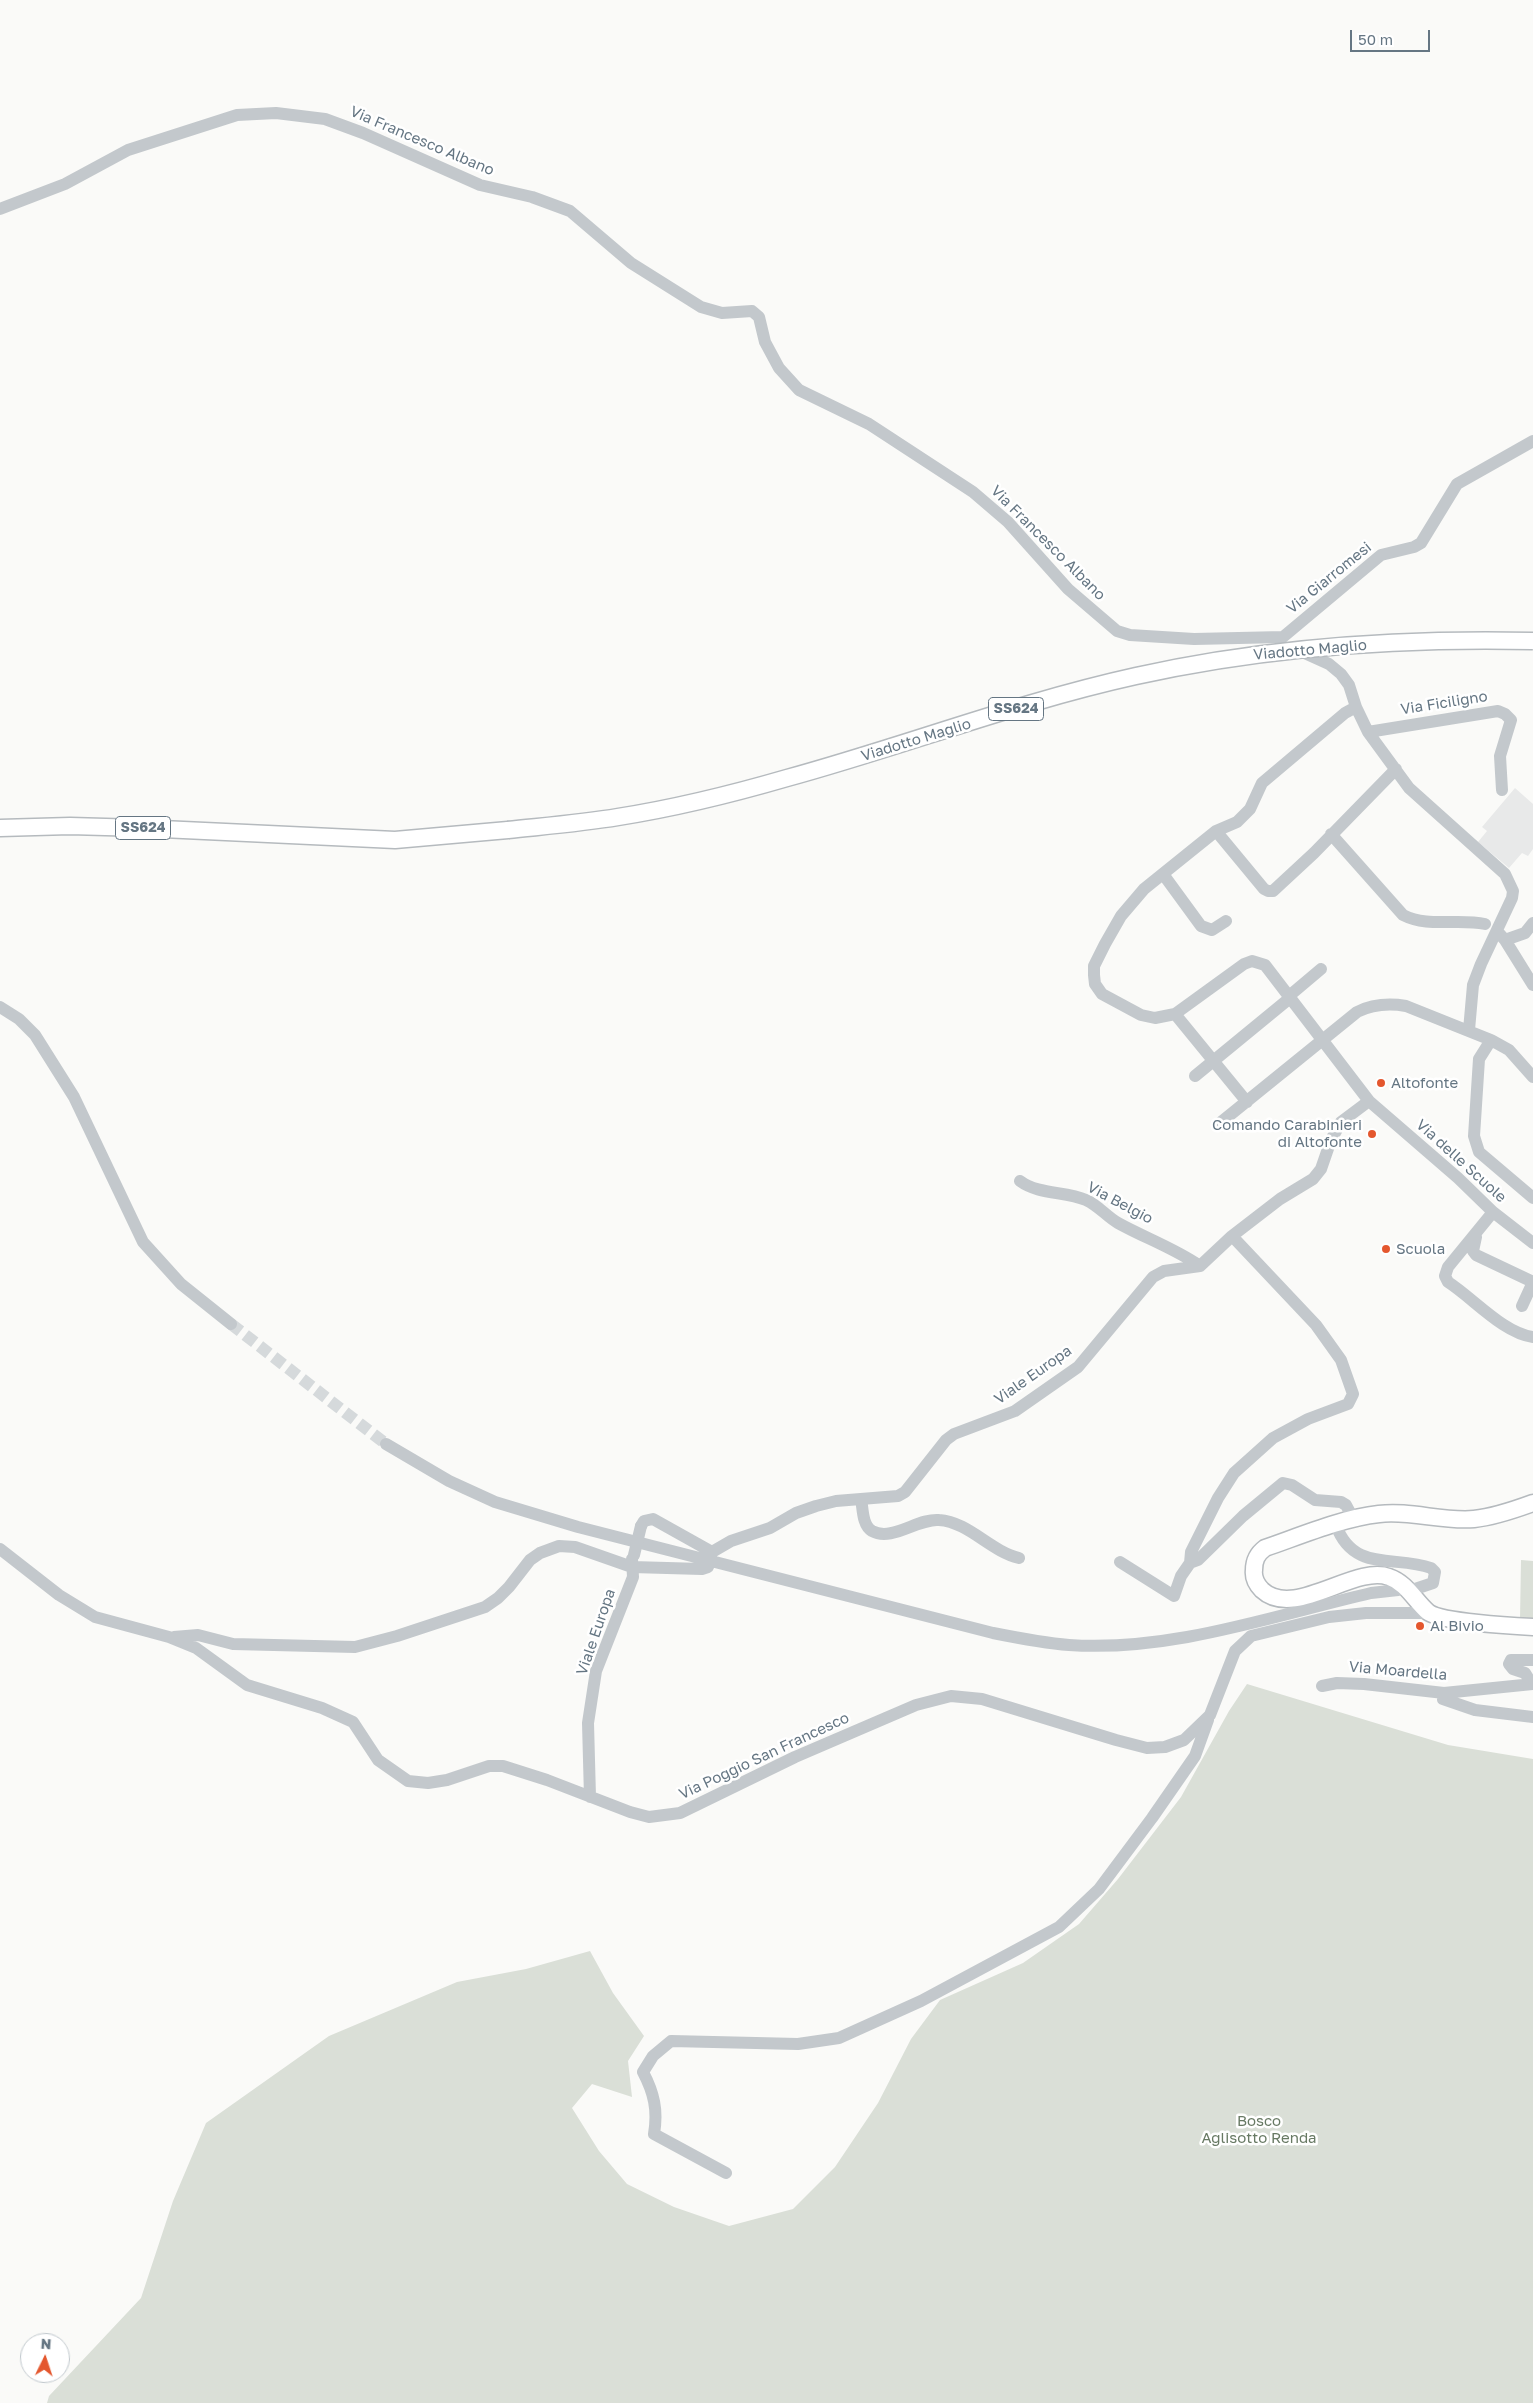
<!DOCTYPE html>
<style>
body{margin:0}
#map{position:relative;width:1533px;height:2403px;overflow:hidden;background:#fafaf8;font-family:"Golos Text",sans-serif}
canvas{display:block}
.north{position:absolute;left:20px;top:2333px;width:50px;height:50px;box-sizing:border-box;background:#fff;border:1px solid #c1c8cd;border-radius:50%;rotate:4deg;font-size:14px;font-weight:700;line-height:20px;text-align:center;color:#657683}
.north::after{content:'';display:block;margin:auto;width:18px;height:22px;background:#e4572e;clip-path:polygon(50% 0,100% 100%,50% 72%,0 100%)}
.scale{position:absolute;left:1350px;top:30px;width:80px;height:22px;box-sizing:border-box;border:2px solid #657683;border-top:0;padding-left:6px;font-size:15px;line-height:18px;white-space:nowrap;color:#657683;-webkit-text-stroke:4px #fff;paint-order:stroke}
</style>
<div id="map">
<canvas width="1533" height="2403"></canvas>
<div class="north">N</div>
<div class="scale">50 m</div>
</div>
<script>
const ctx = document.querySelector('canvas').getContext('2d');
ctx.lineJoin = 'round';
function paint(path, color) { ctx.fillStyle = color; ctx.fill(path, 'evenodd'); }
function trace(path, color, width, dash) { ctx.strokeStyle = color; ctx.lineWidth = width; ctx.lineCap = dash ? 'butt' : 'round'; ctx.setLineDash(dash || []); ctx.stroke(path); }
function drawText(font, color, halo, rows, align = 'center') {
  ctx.font = font + ' "Golos Text",sans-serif'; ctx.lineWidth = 5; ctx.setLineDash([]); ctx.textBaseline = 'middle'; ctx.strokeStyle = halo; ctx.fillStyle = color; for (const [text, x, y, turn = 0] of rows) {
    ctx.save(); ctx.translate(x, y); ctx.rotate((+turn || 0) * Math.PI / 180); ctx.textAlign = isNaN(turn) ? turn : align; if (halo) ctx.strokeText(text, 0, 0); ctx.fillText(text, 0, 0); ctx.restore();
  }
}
const built = new Path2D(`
 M1515,788L1533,804V849L1528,856L1522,853L1509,868L1478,842L1487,831L1482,827Z`);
const green = new Path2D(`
 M1521,1560L1533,1561V1619H1520Z
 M1247,1684L1448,1745L1533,1759V2403H47L49,2396L141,2298L173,2201L206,2123L329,2036L457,1982L526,1969L590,1951L613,1993L644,2036L628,2061L632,2097L592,2084L572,2108L599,2151L627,2184L674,2207L729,2226L793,2209L835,2167L878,2103L911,2039L940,2000L1023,1963L1079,1924L1118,1879L1181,1797L1229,1711Z`);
const minorTunnel = new Path2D(`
 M231,1324L386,1444`);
const minor = new Path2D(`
 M0,209L65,184L128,150L237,115L276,113L325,119L363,133L480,185L532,197L570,211L631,263L701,307L722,313L752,311L759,317L765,342L779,368L799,390L869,424L973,492L1008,522L1068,589L1117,631L1130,635L1194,639L1283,637
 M1283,637L1381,555L1414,547L1421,543L1457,484L1533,441
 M1298,650L1329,664L1341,674L1349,685L1356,707L1368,732L1409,788L1505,874L1513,891L1512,898L1481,964L1473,985L1469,1030
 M1356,707L1345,713L1262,783L1250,809L1237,822L1216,831L1144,889L1121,916L1105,944L1094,966V975L1095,984L1102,994L1141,1015L1155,1018L1175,1014L1244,964L1252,961L1265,965L1369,1101L1458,1178L1493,1212L1533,1243
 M1368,732L1498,711L1505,714L1511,720L1500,756L1502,790
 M1216,831L1264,889L1268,891H1273L1314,853L1396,769
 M1331,834L1403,915C1428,928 1458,918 1485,924
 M1163,874L1201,926L1212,930L1226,921
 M1497,931L1505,940L1533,985
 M1505,940L1525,933L1533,923
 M1289,996L1321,969
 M0,1007L19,1019L35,1035L74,1097L143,1242L181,1284L231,1324
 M1175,1014L1247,1102
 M1491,1040L1479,1059L1474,1136L1479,1152L1533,1198
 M1195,1076L1290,998
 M1220,1123L1357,1012C1373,1004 1388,1003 1406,1006L1491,1040L1509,1050L1533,1077
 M1020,1181C1039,1195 1065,1191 1086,1200C1099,1206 1106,1216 1118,1223C1145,1238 1174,1248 1200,1266
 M1493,1212L1448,1267L1445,1276L1448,1282C1473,1298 1503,1333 1533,1337
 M1476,1237L1473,1251L1476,1255L1533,1282
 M1522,1306L1533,1282
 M386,1444L449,1481L495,1502L578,1527L993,1633C1018,1638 1043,1643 1069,1645C1171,1652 1272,1616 1371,1593L1398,1590
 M861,1499C863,1508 862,1525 872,1531C892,1542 918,1518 939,1520C969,1522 990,1551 1019,1558
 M1336,1525C1353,1573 1396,1555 1431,1568L1435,1572L1433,1583L1415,1589
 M641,1526L644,1521L653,1519L712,1552
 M0,1549L59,1595L95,1617L169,1637L196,1648L247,1685L322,1708L353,1722L378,1760L408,1781L428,1783L447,1780L489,1766H503L547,1780L630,1812L649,1817L680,1813L795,1757L916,1705L951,1696L982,1699L1116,1740L1147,1748L1165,1747L1184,1740L1210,1715L1235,1651L1251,1636L1329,1617L1366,1613H1429
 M1120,1562L1174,1596L1181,1576L1190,1563L1191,1552L1218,1498L1234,1473L1273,1438L1308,1419L1348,1404L1353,1394L1341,1360L1316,1325L1232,1236
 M1190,1563L1198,1560L1243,1516L1283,1483L1292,1485L1315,1500L1341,1502L1346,1505L1354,1520
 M174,1637L198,1635L233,1644L355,1647L397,1636L485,1607L498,1598L509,1587L530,1560L540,1553L559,1546L575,1547L632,1567L702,1569L708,1567L712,1552L731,1541L770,1528L796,1513L816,1506L836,1501L898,1496L905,1492L946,1440L954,1434L1015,1411L1078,1367L1153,1277L1164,1271L1200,1266L1232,1236L1280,1199L1313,1179L1321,1169L1331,1140L1341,1122L1369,1101
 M1532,1684L1525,1673L1513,1669L1509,1664L1511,1660H1533
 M1322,1686L1337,1683L1364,1684L1444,1693L1533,1684
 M1444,1693L1443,1699L1475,1710L1533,1717
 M590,1797L588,1723L596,1671L633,1577L632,1559
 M726,2173L654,2134C658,2110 654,2093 643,2072L653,2056L671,2041L798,2044L839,2038L921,2001L1059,1927L1099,1889L1152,1818L1195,1756L1208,1720`);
const major = new Path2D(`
 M0,828L70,826L141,828L395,840L508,830
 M1533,1503C1514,1510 1494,1517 1474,1519C1443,1522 1410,1510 1379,1514C1342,1518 1300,1536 1265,1548C1257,1554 1254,1560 1254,1570C1253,1578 1257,1585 1262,1590C1294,1620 1355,1564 1389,1577C1407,1583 1415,1601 1428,1612C1440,1622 1514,1626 1533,1627`);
const minorBridge = new Path2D(`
 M634,1555L641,1526`);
const majorBridge = new Path2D(`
 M508,830C545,826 582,823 618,817C675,808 732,794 787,778C904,746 1018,702 1136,676C1266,647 1400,638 1533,641`);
const markers = [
 [1381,1083,5,"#e4572e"],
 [1372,1134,5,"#e4572e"],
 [1386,1249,5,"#e4572e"],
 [1420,1626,5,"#e4572e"]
];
const shields = [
 [1016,709,55],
 [143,828,55]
];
const shieldNames = [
 ["SS624",1016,709],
 ["SS624",143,828]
];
const streetNames = [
 ["Via Francesco Albano",422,141,23],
 ["Via Francesco Albano",1048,543,45],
 ["Via Giarromesi",1329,578,-39],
 ["Viadotto Maglio",1310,650,-5],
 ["Via Ficiligno",1444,703,-9],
 ["Viadotto Maglio",916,740,-17],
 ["Via delle Scuole",1461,1161,42],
 ["Via Belgio",1120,1203,28],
 ["Viale Europa",1033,1375,-35],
 ["Viale Europa",596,1632,-71],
 ["Via Moardella",1398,1671,5],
 ["Via Poggio San Francesco",764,1756,-25]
];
const poiNames = [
 ["Altofonte",1391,1083],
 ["Comando Carabinieri",1362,1125,"right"],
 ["di Altofonte",1362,1142,"right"],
 ["Scuola",1396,1249],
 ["Al Bivio",1430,1626]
];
const parkNames = [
 ["Bosco",1259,2121],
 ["Aglisotto Renda",1259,2138]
];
paint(built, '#e8e9e9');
paint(green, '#dadfd7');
trace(minorTunnel, '#d5d9db', 12, [12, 6]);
trace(major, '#b5babe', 19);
trace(minor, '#c3c8cc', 12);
trace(major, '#fff', 16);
trace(majorBridge, '#b5babe', 19, []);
trace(minorBridge, '#c3c8cc', 12);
trace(majorBridge, '#fff', 16);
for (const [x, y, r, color] of markers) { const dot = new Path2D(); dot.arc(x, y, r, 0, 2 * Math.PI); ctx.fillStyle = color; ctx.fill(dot); trace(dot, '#fff', 2); }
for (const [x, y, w] of shields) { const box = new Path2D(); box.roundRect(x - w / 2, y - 11.5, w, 23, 4); ctx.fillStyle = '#fff'; ctx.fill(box); trace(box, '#657683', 1); }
drawText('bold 14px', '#657683', null, shieldNames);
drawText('15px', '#657683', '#fff', streetNames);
drawText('15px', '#657683', '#fff', poiNames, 'left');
drawText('15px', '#687a64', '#fff', parkNames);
</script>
